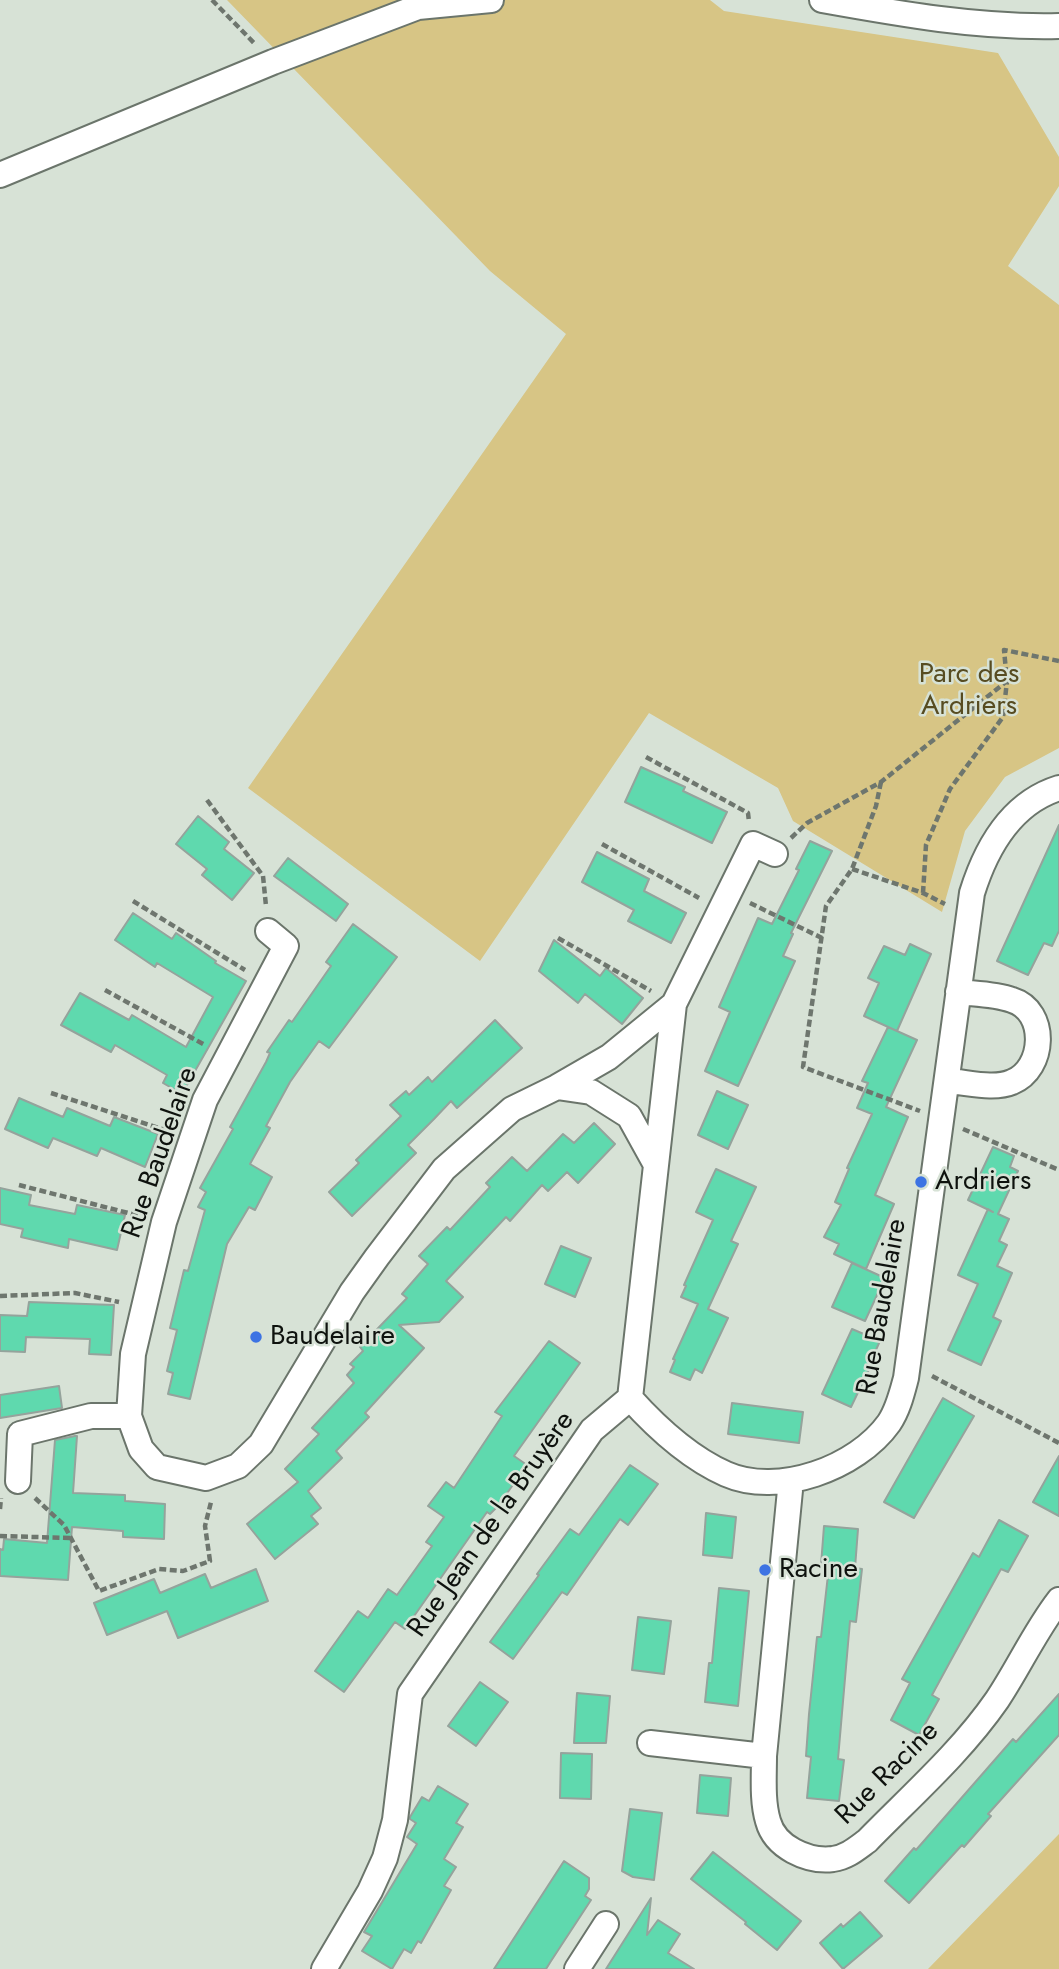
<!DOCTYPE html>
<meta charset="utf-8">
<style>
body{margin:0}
canvas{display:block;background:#d7e2d6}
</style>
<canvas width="1059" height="1969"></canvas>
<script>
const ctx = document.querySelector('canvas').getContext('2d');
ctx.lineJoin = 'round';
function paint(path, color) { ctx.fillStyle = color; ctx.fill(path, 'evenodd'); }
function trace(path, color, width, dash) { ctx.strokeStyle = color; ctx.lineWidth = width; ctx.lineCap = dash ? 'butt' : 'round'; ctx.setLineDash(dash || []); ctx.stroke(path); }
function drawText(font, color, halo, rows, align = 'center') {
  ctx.font = font + ' Jost,sans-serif'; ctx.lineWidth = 5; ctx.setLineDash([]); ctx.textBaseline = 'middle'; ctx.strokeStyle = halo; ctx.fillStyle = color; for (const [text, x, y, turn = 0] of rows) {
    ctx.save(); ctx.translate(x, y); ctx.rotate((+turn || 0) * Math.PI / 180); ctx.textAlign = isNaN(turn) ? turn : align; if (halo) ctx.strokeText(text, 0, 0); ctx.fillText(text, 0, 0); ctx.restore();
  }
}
const green = new Path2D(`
 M227,0H710L724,11L998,53L1059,157V186L1008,266L1059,305V748L1005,777L965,831L942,912L793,821L778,788L649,713L480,961L248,788L566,334L490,271Z
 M1059,1834V1969H928Z`);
const building = new Path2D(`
 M641,767L685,787L683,791L727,812L712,843L625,802Z
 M198,816L229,842L224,849L254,873L232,900L202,875L207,869L176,844Z
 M1059,825V931L1052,946L1044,943L1028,975L997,961Z
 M810,841L832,851L791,933L793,934L783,956L795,961L738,1086L705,1071L730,1012L719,1007L758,918L772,924L799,870L796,869Z
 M597,852L649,879L644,891L686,913L671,943L628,921L634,910L582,882Z
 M288,858L348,904L336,921L274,876Z
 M133,913L172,939L176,933L216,961L215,963L246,981L182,1094L163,1083L167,1075L115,1045L111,1052L61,1025L80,993L129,1020L132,1015L186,1047L213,997L157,963L155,967L115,940Z
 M353,924L397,957L329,1048L319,1041L290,1082L266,1126L270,1128L250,1164L272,1177L255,1210L249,1207L227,1244L190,1399L168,1394L173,1373L167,1371L177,1330L170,1328L184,1270L188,1271L205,1210L198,1207L206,1192L200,1188L233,1129L230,1127L266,1062L270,1053L267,1052L289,1020L292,1022L331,966L326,962Z
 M554,940L600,976L606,968L643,998L622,1024L585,994L578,1003L539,971Z
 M910,944L931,954L897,1031L864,1016L879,983L868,978L884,946L905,955Z
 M495,1020L522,1048L457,1108L451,1101L434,1119L408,1145L416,1153L352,1216L329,1192L359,1163L356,1160L401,1116L390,1105L406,1091L409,1095L428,1077L432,1082Z
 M888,1027L917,1040L886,1107L908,1117L875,1195L894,1204L866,1269L834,1254L839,1244L824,1237L841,1205L835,1202L849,1169L847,1168L872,1114L857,1108L868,1083L862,1081Z
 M717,1091L748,1105L728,1149L698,1135Z
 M19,1098L63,1117L67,1108L110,1126L114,1117L158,1134L145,1167L101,1148L97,1156L53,1138L48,1148L5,1129Z
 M594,1123L615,1144L578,1183L567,1172L548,1191L542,1185L510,1221L506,1217L446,1281L463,1297L439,1322L399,1325L424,1348L365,1413L369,1417L336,1451L342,1458L308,1491L321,1508L311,1516L318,1524L275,1559L247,1524L298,1482L285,1469L319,1434L312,1428L354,1383L347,1375L354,1367L350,1364L363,1351L360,1347L407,1298L402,1294L428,1264L419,1256L447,1227L450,1230L490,1187L486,1183L512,1157L527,1171L563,1134L574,1143Z
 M993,1147L1014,1156L1010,1167L1018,1171L998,1214L1009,1219L999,1241L1007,1245L997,1266L1012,1273L993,1317L1001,1321L981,1365L948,1350L978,1284L958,1275L988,1209L993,1212L968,1200Z
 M716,1169L756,1187L731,1241L738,1244L708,1309L728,1318L702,1373L695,1369L690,1380L670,1372L675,1360L673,1359L698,1304L681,1297L686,1286L684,1285L713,1220L696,1212Z
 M0,1188L31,1195L29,1205L75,1214L77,1205L125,1215L117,1250L69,1239L68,1248L21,1237L23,1229L0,1224Z
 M561,1246L591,1258L575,1297L545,1284Z
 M852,1263L885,1278L865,1321L832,1307Z
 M29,1302L114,1305L111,1355L89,1354L90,1339L26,1337L25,1352L0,1351V1315L27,1316Z
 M852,1329L880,1341L875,1352L877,1353L851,1407L822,1394Z
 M549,1341L580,1363L514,1456L527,1465L498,1506L490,1514L487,1512L405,1629L395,1622L344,1692L315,1671L358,1611L368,1618L388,1589L397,1595L432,1546L426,1542L444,1517L428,1506L446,1482L454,1488L502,1416L495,1412Z
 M59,1386L62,1408L0,1418V1395Z
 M943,1398L974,1416L914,1518L884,1502Z
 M732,1403L803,1412L799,1443L728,1434Z
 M75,1436H77L73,1493L125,1495V1501L165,1504L164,1539L123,1537V1531L72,1527L68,1580L0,1576V1549L3,1550L4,1539L47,1543L55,1440Z
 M1059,1456V1516L1033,1502Z
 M630,1465L658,1484L628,1525L620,1519L567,1595L562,1592L513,1659L490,1642L539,1575L537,1574L570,1529L579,1535Z
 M706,1513L736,1517L732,1558L703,1555Z
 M999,1520L1028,1536L1008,1572L1001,1569L951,1660L932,1695L939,1699L919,1735L891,1720L910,1683L902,1679L973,1553L979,1557Z
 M824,1526L858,1529L855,1568L862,1569L856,1622L850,1621L838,1759L844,1760L839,1801L807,1798L811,1757L806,1756L809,1714L817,1637H821L829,1566L821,1565Z
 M256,1569L268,1601L178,1638L167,1611L107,1635L94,1603L154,1579L160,1593L205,1574L211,1588Z
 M719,1588L749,1591L738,1706L705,1702L709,1663H712Z
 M638,1617L671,1621L664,1674L632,1670Z
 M480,1682L508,1702L476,1746L448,1726Z
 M577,1693L610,1696L606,1743H574Z
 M1059,1694V1735L988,1814L991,1816L964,1847L962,1845L909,1903L885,1881L914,1848L916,1850L1013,1739L1016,1742Z
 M561,1753L592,1754L591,1799L560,1798Z
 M700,1775L731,1778L728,1816L697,1813Z
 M438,1786L468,1804L456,1823L463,1827L444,1859L456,1867L444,1886L451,1890L421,1943L418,1941L411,1953L404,1949L392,1969L362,1951L372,1936L364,1932L417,1844L407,1837L416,1823L410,1819V1817L422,1797L429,1801Z
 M630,1809L662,1813L654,1880L633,1877L622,1871Z
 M713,1852L801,1921L777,1950L745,1924L746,1922L691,1879Z
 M564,1861L589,1878V1889L585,1896L591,1900L551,1961L546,1969H494Z
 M651,1898L647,1935L658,1920L680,1934L668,1953L694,1969H606Z
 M860,1912L882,1936L843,1969L820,1943L841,1924L843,1927Z`);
const path = new Path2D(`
 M212,0L255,44
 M646,757L748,813L749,822
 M881,782L876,806L852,869L826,906L803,1067L920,1111
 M207,800L263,876L266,906
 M791,838L807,823L881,782L1007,681
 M602,844L699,898
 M852,869L923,893L945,904
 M923,893L926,845L950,789L1003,717L1007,681L1004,650L1059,661
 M133,901L245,970
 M750,903L822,938
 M558,938L651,991
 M105,990L205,1045
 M51,1093L168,1131
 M963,1129L1059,1170
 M19,1185L140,1216
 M0,1296L75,1293L119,1302
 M932,1376L1059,1443
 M35,1498L64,1525L99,1591L159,1569L183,1571L210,1561L205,1526L211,1502
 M0,1509L1,1498
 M0,1536L71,1538`);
const street = new Path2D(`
 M822,0C900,14 979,28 1059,26
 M0,175L273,62L418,7L491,0
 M775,854L753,844L674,1004L630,1398C656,1427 690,1458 726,1474C778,1497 857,1468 889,1423C898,1410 902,1393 906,1378L972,893C986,848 1011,803 1059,788
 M268,931L286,946L205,1100L164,1222L133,1354L129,1416L141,1449L157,1467L206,1478L238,1466L261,1444L352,1292L377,1257L444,1169L512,1109L557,1087L609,1057L674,1004
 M947,1081C967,1082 993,1090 1012,1082C1045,1069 1048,1011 1012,1000C995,994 975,994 958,992
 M557,1087L591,1092L629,1116L655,1163
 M791,1480L764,1756C764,1777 762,1801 768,1821C775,1847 807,1862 833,1859C847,1857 856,1849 867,1841C911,1796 961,1752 997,1700C1019,1667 1035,1631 1059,1600
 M18,1481L20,1434L91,1416H129
 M650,1743L764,1756
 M324,1969L370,1891L385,1858L395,1820L410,1694L592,1430L630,1398
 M577,1969L606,1924`);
const markers = [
 [921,1182,7,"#3d73e3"],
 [256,1337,7,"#3d73e3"],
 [765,1570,7,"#3d73e3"]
];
const parkNames = [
 ["Parc des",969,675],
 ["Ardriers",969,707]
];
const streetNames = [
 ["Rue Baudelaire",161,1153,-71],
 ["Rue Baudelaire",883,1307,-80],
 ["Rue Jean de la Bruyère",492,1525,-55],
 ["Rue Racine",888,1774,-45]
];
const poiNames = [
 ["Ardriers",935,1182],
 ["Baudelaire",270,1337],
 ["Racine",779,1570]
];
paint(green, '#d7c585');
paint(building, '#5fd9ae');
trace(building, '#95a39c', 2);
trace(street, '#6b756b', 28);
trace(path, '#6e766e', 4.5, [7, 3.5]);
trace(street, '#fff', 24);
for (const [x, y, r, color] of markers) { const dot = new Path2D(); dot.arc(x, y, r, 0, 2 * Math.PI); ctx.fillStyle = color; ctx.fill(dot); trace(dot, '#d7e2d6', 2.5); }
drawText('28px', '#574c21', '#d7e2d6', parkNames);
drawText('28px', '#0e120e', '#d7e2d6', streetNames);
drawText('28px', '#0e120e', '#d7e2d6', poiNames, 'left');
</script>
